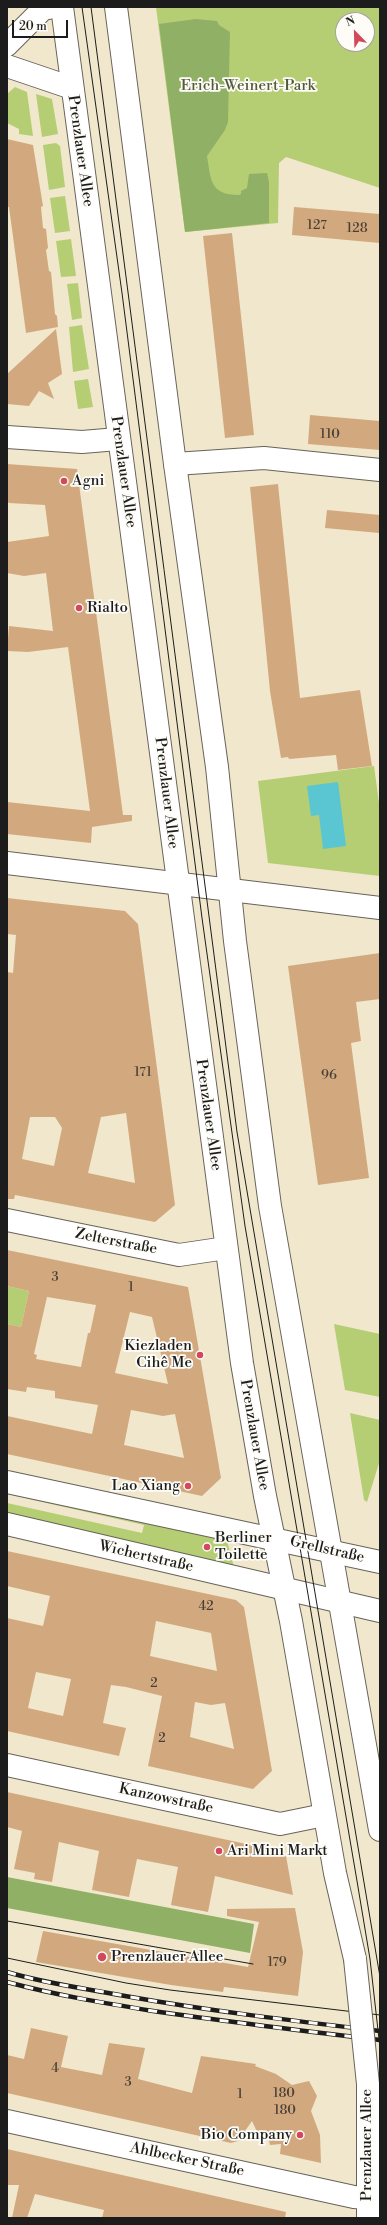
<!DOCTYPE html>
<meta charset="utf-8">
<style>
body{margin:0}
#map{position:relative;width:387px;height:2225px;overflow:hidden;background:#f1e7cc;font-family:"Libre Bodoni",serif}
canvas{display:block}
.frame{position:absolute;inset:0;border:8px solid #1c1c1c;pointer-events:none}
.north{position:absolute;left:335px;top:12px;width:40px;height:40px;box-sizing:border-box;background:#fdfcf7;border:1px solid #a3a29f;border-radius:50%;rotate:337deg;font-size:11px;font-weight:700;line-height:16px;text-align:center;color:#1c1c1c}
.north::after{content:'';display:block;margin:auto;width:14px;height:18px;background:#d1495b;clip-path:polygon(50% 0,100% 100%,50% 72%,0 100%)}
.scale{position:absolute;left:12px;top:20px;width:56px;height:18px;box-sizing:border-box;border:2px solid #1c1c1c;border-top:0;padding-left:5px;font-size:12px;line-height:14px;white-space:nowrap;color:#1c1c1c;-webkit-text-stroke:3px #fdfcf7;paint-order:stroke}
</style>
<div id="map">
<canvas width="387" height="2225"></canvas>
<div class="frame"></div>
<div class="north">N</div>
<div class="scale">20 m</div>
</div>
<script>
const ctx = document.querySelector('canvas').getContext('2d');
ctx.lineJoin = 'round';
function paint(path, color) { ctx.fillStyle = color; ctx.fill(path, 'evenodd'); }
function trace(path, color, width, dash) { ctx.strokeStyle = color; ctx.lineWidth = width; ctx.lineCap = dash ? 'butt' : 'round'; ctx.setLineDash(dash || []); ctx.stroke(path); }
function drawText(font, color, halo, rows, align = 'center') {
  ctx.font = font + ' "Libre Bodoni",serif'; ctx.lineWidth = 3.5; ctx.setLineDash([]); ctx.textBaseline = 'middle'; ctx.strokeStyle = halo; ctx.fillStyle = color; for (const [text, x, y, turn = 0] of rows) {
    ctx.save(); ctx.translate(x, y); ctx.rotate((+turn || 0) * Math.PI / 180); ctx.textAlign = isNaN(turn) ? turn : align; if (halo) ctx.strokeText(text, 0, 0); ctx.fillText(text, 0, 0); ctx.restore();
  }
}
const green = new Path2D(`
 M156,7H380V188L286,157L279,163L278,223L185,232ZM343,20H367V44H343Z
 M15,87L27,92L33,136L19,134V129L7,123V94Z
 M36,94L52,99L58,134L42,137Z
 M56,143L60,146L65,187L49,190L43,145Z
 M65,196L70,231L55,233L50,198Z
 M71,239L76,276L61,277L56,241Z
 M78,283L82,318L72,320L67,284Z
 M82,325L89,369L73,372L69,327Z
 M88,379L93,407L78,409L74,381Z
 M374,766L380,810V876L268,863L258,781Z
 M7,1286L29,1291L21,1327L7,1324Z
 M334,1324L380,1334V1397L345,1390Z
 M350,1413L380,1420V1460L367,1502L364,1500Z
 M7,1489L226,1537L234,1567L7,1517V1503L142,1533L144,1525L7,1494Z`);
const forest = new Path2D(`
 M196,19L217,21L219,25L230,32L228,122L225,130L207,156C211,180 210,195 239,195L241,194V191L247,188L249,174L267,173L269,182V223L185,232L159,24Z
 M7,1877L254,1924L250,1953L7,1908Z`);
const water = new Path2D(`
 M338,782L346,846L323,849L319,815L311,816L307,786Z`);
const building = new Path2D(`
 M7,139L33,145L43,206L41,207L43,228L46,229L48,248L46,250L49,271L51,272L55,314L57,316L58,327L26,333L9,207H7Z
 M294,207L380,214V243L292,235Z
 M232,233L254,435L225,438L203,236Z
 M56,329L62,374L48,383L54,399L39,391L29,406L7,404V374Z
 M310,415L380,421V450L308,444Z
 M7,464L77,469L123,815H132V821L92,827L91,843L7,834V802L90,811L68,647L28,652L7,651L9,626L53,631L46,573L24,576L7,573V542L49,536L45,505L9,503L7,501Z
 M278,484L300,698L360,690L372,766L338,770L336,755L289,759L288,757L281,758L270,691L250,487Z
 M327,510L380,515L379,533L325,528Z
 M7,898L125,911L138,924L175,1205L155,1222L15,1195L14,1199H7V972L13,973L16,935L7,934ZM126,1113L135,1183L88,1173L101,1117ZM30,1117H55L62,1128L54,1166L22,1159Z
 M380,953V999L356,1002L361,1041L351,1043L369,1178L318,1185L288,966Z
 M7,1250L188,1287L221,1478L202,1496L7,1454V1416L92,1434L98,1405L55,1398V1391L27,1387L26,1392L7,1389V1324L21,1327L29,1291L7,1286ZM47,1297L96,1305L90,1333H88L81,1367L36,1359L37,1355L34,1354ZM130,1312L152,1317L168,1384L115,1373ZM131,1410L163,1416L175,1414L184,1458L124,1445Z
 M7,1551L236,1600L244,1607L272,1771L253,1789L148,1766L162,1696L126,1687L111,1685L103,1723L126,1728L119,1756L7,1731V1618L43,1626L50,1596L7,1586ZM156,1621L211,1633L217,1671L150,1656ZM36,1672L71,1679L63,1716L28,1708ZM195,1702L211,1705L225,1703L234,1749L190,1737Z
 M7,1792L283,1852L286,1856L293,1895L215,1876L208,1912L171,1905L178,1867L137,1859L129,1897L92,1890L99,1851L59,1842L52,1882L34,1879L35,1873L14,1869L22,1831L7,1827Z
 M295,1908L303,1952L298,1996L224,1987L223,1992L171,1985L36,1962L43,1931L248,1967L259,1922L227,1916V1909Z
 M31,2028L68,2036L61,2067L102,2075L109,2043L145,2048L138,2079L192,2093L201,2056L256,2064L255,2066L276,2074L292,2085L309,2081L317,2096L311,2111L320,2135L321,2163L280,2154L281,2144L270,2145L267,2132L259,2136L252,2121L238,2141L231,2143L7,2093V2055L24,2059Z
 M7,2149L286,2212L285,2218H102L104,2210L35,2194L27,2218H12L19,2185H7Z`);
const street = new Path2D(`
 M7,45L43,9L54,7
 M7,66L72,88
 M7,437L82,442L118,439
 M175,464L264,458L380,470
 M7,863L380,908
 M7,1220L179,1255L226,1248
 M7,1765L280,1824L324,1815
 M7,2121L354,2197L367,2198`);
const secondary = new Path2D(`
 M7,1482L380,1562
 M7,1524L380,1611`);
const primary = new Path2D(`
 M62,7L242,1363L265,1496L291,1621L335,1873L355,1959
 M116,7L175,464L217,767L235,941L270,1206L380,1830
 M368,2084V2218`);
const tram = new Path2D(`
 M82,7L122,293L202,918L245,1226L357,1881L370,1959L380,2048
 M91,7L237,1132L380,1977
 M7,1921L253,1964
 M7,1958L126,1983L170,1990L380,2015`);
const rail = new Path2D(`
 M7,1972C47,1984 84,1988 125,1996C210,2011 295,2021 380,2031
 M7,1982C55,1995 104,2003 153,2011C229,2022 304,2031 380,2040`);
const primaryBridge = new Path2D(`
 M355,1959L368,2084`);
const markers = [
 [64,481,4,"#d1495b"],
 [79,608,4,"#d1495b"],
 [200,1355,4,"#d1495b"],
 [188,1486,4,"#d1495b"],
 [207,1547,4,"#d1495b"],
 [219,1851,4,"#d1495b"],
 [102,1957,5,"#d1495b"],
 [300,2135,4,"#d1495b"]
];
const numberNames = [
 ["127",317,226],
 ["128",357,229],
 ["110",330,435],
 ["171",143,1073],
 ["96",329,1076],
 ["3",55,1278],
 ["1",131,1288],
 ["42",206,1607],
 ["2",154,1684],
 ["2",162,1739],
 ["179",277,1963],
 ["4",55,2069],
 ["3",128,2083],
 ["180",284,2094],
 ["1",240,2095],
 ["180",285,2111]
];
const parkNames = [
 ["Erich-Weinert-Park",248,86]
];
const streetNames = [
 ["Prenzlauer Allee",80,151,82],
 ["Prenzlauer Allee",123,472,82],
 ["Prenzlauer Allee",166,793,83],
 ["Prenzlauer Allee",208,1115,82],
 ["Zelterstraße",116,1242,11],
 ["Prenzlauer Allee",254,1435,80],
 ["Grellstraße",327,1550,13],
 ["Wichertstraße",146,1557,13],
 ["Kanzowstraße",166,1799,12],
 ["Prenzlauer Allee",367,2145,-90],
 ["Ahlbecker Straße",187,2160,12]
];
const poiNames = [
 ["Agni",72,481],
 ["Rialto",87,608],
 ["Kiezladen",192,1346,"right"],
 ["Cihê Me",192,1363,"right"],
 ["Lao Xiang",180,1486,"right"],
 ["Berliner",215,1538],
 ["Toilette",215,1555],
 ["Ari Mini Markt",227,1851],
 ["Prenzlauer Allee",111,1957],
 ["Bio Company",292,2135,"right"]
];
paint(green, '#b5ce73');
paint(forest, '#90b165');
paint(water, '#5ac6d2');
paint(building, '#d2a97f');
trace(street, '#67635a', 24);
trace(secondary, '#67635a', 24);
trace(primary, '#67635a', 24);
trace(street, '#fff', 22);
trace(secondary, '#fff', 22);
trace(primary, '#fff', 22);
trace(tram, '#1c1c1c', 1);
trace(rail, '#1c1c1c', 4.5);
trace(rail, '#fdfcf7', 3, [9]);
trace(primaryBridge, '#67635a', 24, []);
trace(primaryBridge, '#fff', 22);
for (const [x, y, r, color] of markers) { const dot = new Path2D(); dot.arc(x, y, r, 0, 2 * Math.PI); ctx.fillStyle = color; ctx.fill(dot); trace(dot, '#fdfcf7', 1.5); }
drawText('13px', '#4a3f35', null, numberNames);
drawText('15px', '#525a3a', '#fdfcf7', parkNames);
drawText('15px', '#1c1c1c', '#fdfcf7', streetNames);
drawText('15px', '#1c1c1c', '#fdfcf7', poiNames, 'left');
</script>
